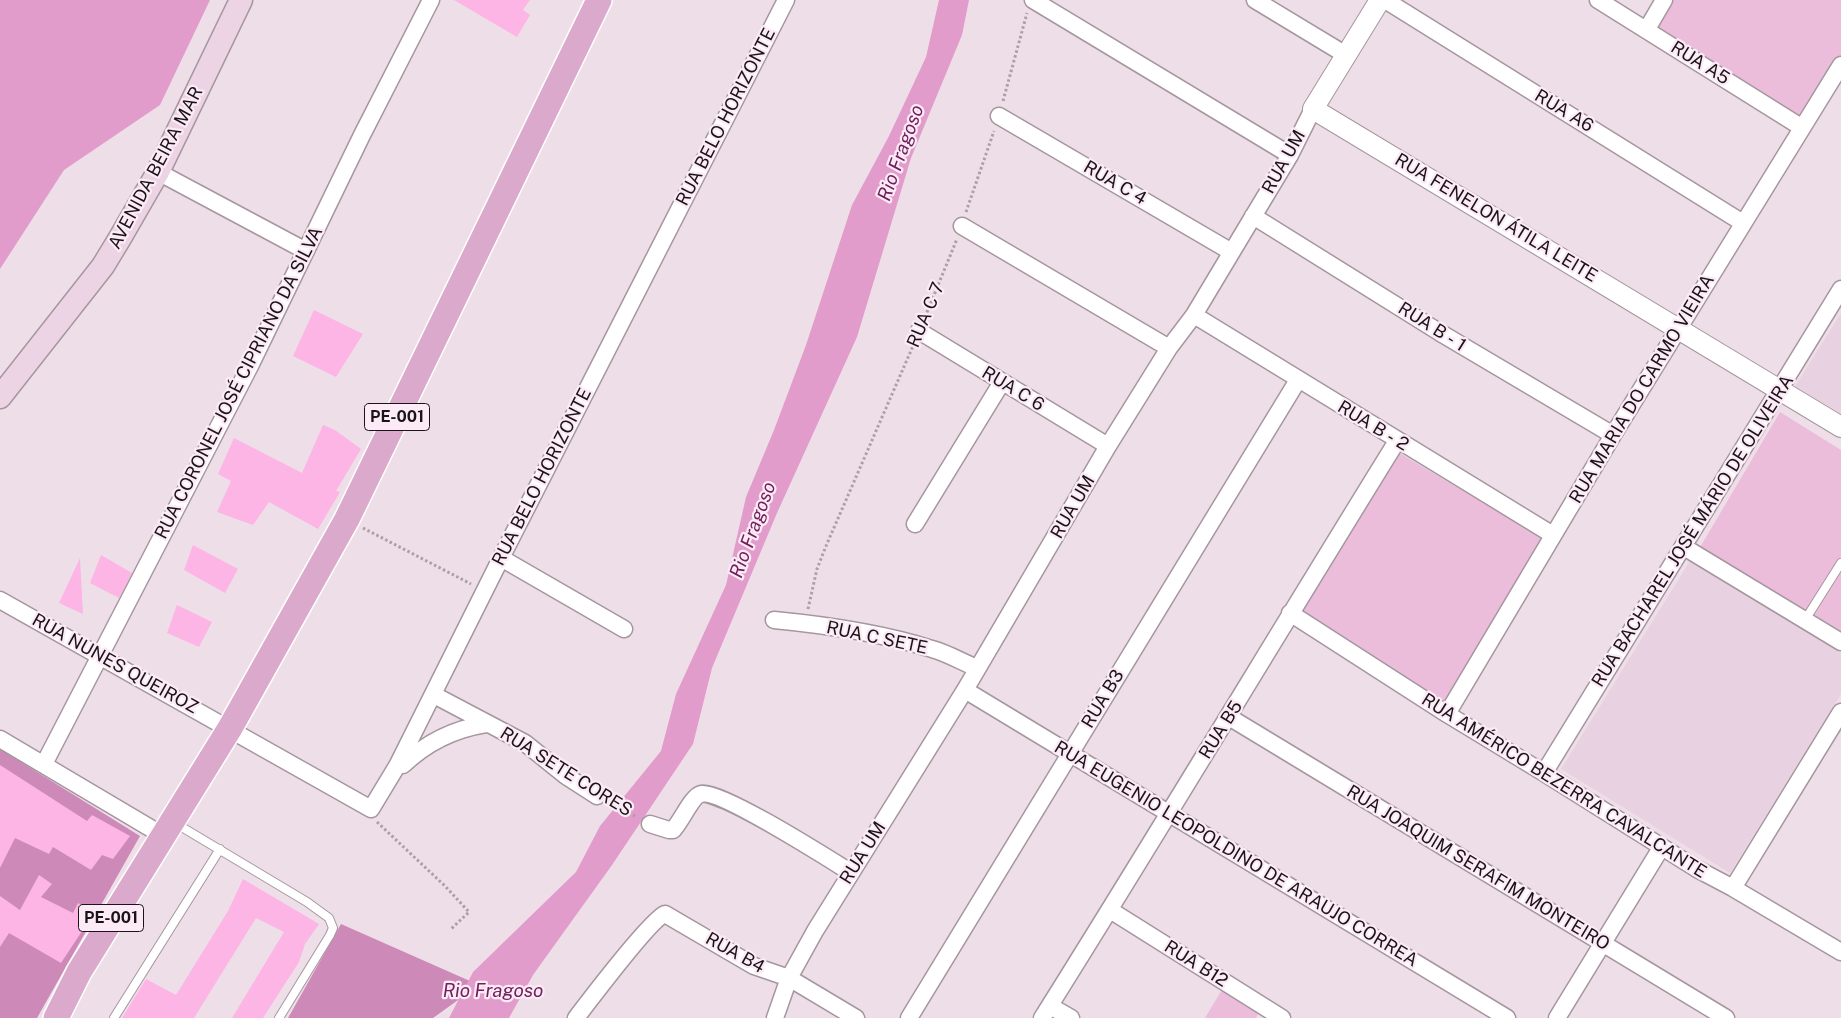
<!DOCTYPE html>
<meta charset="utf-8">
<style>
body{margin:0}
canvas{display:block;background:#eedee8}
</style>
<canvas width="1841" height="1018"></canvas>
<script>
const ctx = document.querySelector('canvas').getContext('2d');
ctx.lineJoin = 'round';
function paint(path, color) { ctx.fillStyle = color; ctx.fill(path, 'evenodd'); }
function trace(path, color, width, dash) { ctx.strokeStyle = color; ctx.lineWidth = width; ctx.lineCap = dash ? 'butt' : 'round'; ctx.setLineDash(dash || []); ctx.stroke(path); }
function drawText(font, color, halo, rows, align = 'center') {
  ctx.font = font + ' "Public Sans",sans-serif'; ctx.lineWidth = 4.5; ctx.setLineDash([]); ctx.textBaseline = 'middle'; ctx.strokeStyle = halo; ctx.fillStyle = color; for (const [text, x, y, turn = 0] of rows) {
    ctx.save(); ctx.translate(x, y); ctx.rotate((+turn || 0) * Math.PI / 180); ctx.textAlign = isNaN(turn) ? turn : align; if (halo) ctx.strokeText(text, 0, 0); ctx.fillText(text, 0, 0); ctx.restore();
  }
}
const built = new Path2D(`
 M1841,313V417L1794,388Z
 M1690,561L1841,653V694L1730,873L1561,769Z`);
const green = new Path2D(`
 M1673,0H1841V56L1801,122L1653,33Z
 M1780,412L1841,450V634L1699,549Z
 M1396,451L1542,538L1445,707L1298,618Z
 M1223,988L1260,1010L1256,1018H1205Z`);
const forest = new Path2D(`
 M0,749L140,836L37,1018H0Z
 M341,924L479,985L433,1018H288Z`);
const water = new Path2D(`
 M0,0H210L160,105L64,170L0,269Z
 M939,0H969L962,35L911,158L857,337L777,513L712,668L693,744L612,865L533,975L509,1018H449L473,972L576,872L600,826L661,751L676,694L726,585L746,497L774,430L806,345L852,205L889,136L926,57Z`);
const building = new Path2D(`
 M454,0H530L523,10L530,15L517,37Z
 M314,310L363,334L336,377L293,356Z
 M323,425L335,430L361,449L336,491L340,492L318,529L269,502L253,525L217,512L231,481L218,474L234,438L302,473Z
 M193,545L238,569L225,593L184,570Z
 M101,555L132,573L119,598L90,583Z
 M80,558L83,614L59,603Z
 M177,605L212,622L199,647L167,633Z
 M0,765L87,821L92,815L130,836L113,859L102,855L91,870L53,847L49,854L15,838L0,868Z
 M39,875L52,884L41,897L73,913L78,903L94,913L61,963L9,933L0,947V896L20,910Z
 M243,879L319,924L305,944L299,962L263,1018H232L284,932L256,918L194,1018H122L146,979L176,995L228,911Z`);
const path = new Path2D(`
 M1003,101L1027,13
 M966,212L994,131
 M925,317L957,239
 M363,528L471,584
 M808,609L817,569L826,546L913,346
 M611,803L637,817
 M377,822L445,886L469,912L451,929`);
const service = new Path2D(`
 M1805,620L1841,563
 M175,823L307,902L329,918L333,928L330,935L279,1018
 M114,1018L220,849`);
const minor = new Path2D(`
 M1033,0L1290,155
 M1255,0L1346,55
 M1385,0L1743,223
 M1598,0L1801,127
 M1647,29L1664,0
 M999,116L1230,251
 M158,172L306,251
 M1253,216L1439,332L1613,435
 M962,226L1169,348
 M1194,315L1553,535
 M919,331L1108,446
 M915,524L1002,382
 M1684,547L1841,642
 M501,558L624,629
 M0,600L371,809L397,766L501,558L786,0
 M1290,613L1447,714L1544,773L1697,869L1733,888L1841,952
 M774,620C826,625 882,633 932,649C947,653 962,662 977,668
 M965,690L1507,1018
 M434,695L525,743L566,776L597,796
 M1447,714L1613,435L1841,65
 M1229,717L1726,1018
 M0,739L162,835
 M44,764L250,366L362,135L431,0
 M403,765C427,742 454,729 486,724
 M1544,773L1841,289
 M650,824L669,830H673C681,822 692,796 701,794C719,789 829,859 850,872
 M1733,888L1841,712
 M1110,910L1282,1018
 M1050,1006L1071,1018
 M576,1018C589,1001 651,919 665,914L754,966L789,978L856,1018
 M775,1018L789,978L815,931L965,690L1108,446L1169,348L1194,315L1290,155L1313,109
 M909,1018L1298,380
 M1042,1018C1162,827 1278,633 1397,441
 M1557,1018L1661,848`);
const tertiary = new Path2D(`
 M1380,0L1313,109L1841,427`);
const secondary = new Path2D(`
 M0,397L103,266L120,238L158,172L241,0`);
const primary = new Path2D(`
 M56,1018L79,972L230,728L347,519L599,0`);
const shields = [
 [397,417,65],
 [111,918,65]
];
const shieldNames = [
 ["PE-001",397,417],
 ["PE-001",111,918]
];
const streetNames = [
 ["RUA A5",1700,63,32],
 ["RUA A6",1564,111,31],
 ["RUA BELO HORIZONTE",726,117,-63],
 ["RUA UM",1284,162,-61],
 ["AVENIDA BEIRA MAR",156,168,-62],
 ["RUA C 4",1115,183,30],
 ["RUA FENELON ÁTILA LEITE",1496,218,31],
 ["RUA C 7",926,315,-67],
 ["RUA B - 1",1432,327,32],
 ["RUA CORONEL JOSÉ CIPRIANO DA SILVA",239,383,-63],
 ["RUA C 6",1013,389,31],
 ["RUA MARIA DO CARMO VIEIRA",1642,389,-59],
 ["RUA B - 2",1373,426,31],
 ["RUA BELO HORIZONTE",542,477,-63],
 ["RUA UM",1073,507,-60],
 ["RUA BACHAREL JOSÉ MÁRIO DE OLIVEIRA",1693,531,-58],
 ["RUA C SETE",877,638,12],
 ["RUA NUNES QUEIROZ",115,664,29],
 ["RUA B3",1103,699,-59],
 ["RUA B5",1221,730,-58],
 ["RUA SETE CORES",566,772,32],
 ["RUA AMÉRICO BEZERRA CAVALCANTE",1564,786,32],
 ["RUA UM",863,853,-58],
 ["RUA EUGENIO LEOPOLDINO DE ARAUJO CORREA",1236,854,31],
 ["RUA JOAQUIM SERAFIM MONTEIRO",1478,868,31],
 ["RUA B4",735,953,29],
 ["RUA B12",1196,964,32]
];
const waterNames = [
 ["Rio Fragoso",901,153,-70],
 ["Rio Fragoso",753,530,-70],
 ["Rio Fragoso",493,991]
];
paint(built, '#e8d1e0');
paint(green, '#ebbddb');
paint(forest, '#cd8ab8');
paint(water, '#e19ccb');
paint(building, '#fcb5e5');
trace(service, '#a5969f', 10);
trace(minor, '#a5969f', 19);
trace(tertiary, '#a5969f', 22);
trace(secondary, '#a5969f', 25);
trace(primary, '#fff', 28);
trace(path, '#ac9fa7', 3, [2.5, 2.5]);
trace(service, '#fff', 8);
trace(minor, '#fff', 16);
trace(tertiary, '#fff', 20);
trace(secondary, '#ecd4e5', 22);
trace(primary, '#daa9cb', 25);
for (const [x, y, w] of shields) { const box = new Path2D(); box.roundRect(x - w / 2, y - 13.5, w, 27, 4); ctx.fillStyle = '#fcebf6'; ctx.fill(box); trace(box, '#1a1418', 1); }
drawText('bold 16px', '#1a1418', null, shieldNames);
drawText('18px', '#1a1418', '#fcebf6', streetNames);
drawText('italic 19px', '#70205c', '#fcebf6', waterNames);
</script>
